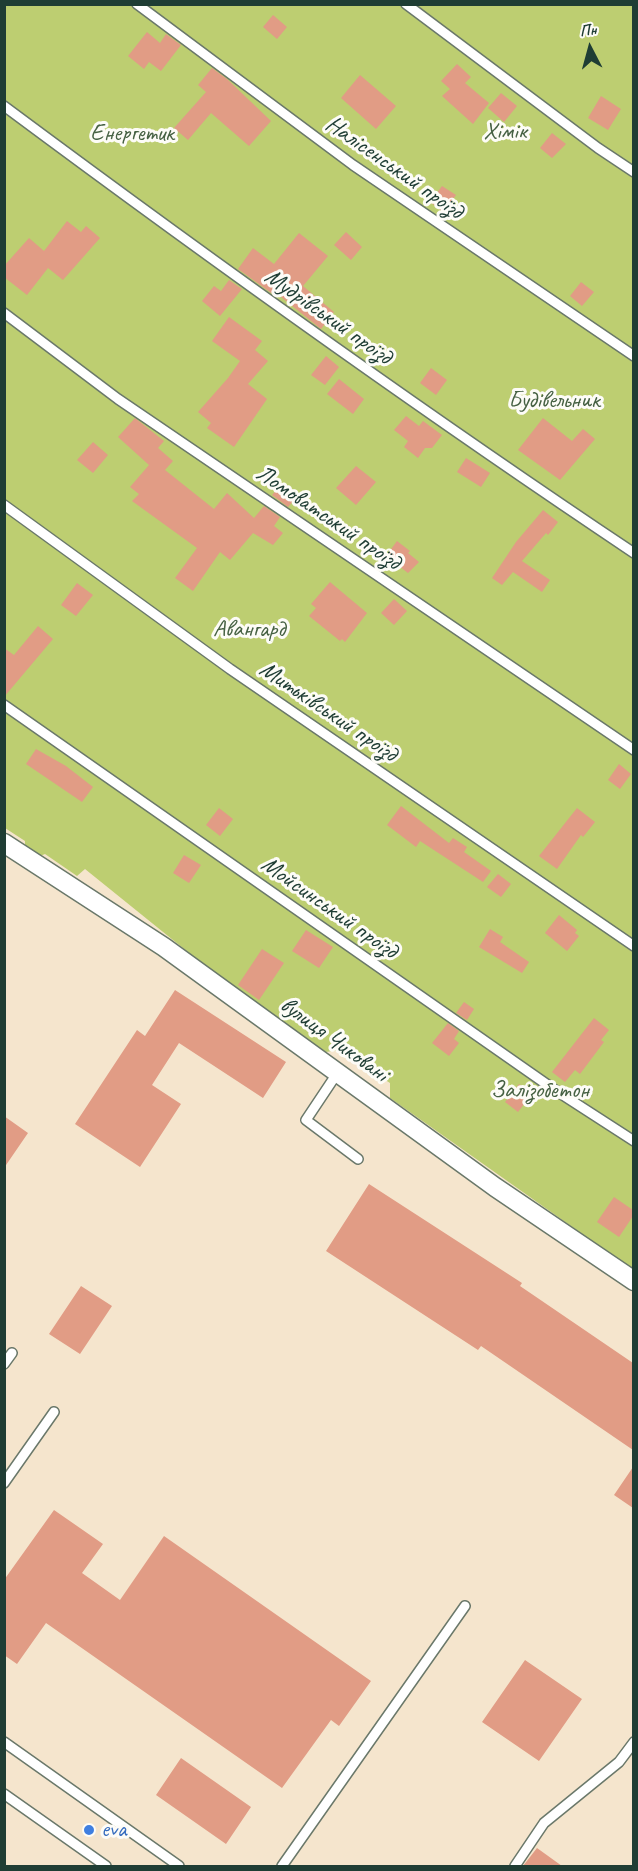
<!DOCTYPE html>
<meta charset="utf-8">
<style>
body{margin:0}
#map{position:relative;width:638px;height:1871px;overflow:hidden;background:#f5e5cd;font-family:Caveat,sans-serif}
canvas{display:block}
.frame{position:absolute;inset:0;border:6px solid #1f3d34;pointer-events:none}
.north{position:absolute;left:560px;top:18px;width:60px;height:60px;-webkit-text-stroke:4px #fdfcf7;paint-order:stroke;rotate:354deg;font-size:16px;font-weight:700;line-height:24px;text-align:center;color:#1f3d34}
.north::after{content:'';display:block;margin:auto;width:21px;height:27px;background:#1f3d34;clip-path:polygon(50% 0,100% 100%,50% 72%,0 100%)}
</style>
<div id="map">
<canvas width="638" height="1871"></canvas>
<div class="frame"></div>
<div class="north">Пн</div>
</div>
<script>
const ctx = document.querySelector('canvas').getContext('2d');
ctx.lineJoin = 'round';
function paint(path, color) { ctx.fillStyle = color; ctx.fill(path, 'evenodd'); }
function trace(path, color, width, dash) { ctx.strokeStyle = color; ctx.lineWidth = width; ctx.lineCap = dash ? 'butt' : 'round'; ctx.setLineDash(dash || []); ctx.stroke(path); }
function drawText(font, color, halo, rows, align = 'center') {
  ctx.font = font + ' Caveat,sans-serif'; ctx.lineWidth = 6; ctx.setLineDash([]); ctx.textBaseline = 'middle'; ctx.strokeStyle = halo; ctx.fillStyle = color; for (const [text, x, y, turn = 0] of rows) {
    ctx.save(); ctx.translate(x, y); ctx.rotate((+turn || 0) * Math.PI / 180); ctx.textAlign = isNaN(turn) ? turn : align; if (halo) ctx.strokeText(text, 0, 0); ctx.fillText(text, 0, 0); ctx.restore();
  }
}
const green = new Path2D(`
 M4,5H633V1270L390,1098V1083L339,1050L326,1052L230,986L85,869L77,876L45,854L40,856L25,846V841L5,828Z`);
const building = new Path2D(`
 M273,15L287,27L277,39L263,27Z
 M147,32L160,43L166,34L181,45L161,71L149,62L144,69L128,56Z
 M457,64L471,77L465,83L489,103L473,124L442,96L450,89L441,81Z
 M212,68L227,79L271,121L249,146L211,113L188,140L174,128L206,92L198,85Z
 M360,75L396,106L376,129L341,98Z
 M501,93L517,106L504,122L488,108Z
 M601,96L621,109L608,130L588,118Z
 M552,133L566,144L552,158L540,148Z
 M442,186L456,195L443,212L430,202Z
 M67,221L81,232L86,226L100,238L63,280L48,268L27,295L4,277V266L29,238L44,251Z
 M346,232L362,247L351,260L334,245Z
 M299,233L328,256L303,286L334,312L321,329L276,293L274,295L238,269L253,248L274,264Z
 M229,280L242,289L220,316L202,301L214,286L221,291Z
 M581,282L594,292L582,306L570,296Z
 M229,317L262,341L255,350L268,361L248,384L267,399L234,447L207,428L211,423L198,412L228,378L240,361L212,341Z
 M326,356L339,367L325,385L311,375Z
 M431,368L447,380L436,395L420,383Z
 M339,379L364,399L353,414L327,394Z
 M406,416L419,426L423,421L442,435L432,448H425L418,458L404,447L408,441L394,430Z
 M135,418L164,441L158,448L173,461L165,470L214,509L227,493L254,518L264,506L280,517L274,526L283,533L273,545L253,533L230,560L220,552L193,591L175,578L197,548L132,501L139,494L130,487L149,465L118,437Z
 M543,418L572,441L583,429L595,439L560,480L518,450Z
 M93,442L108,455L93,473L77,460Z
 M466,458L490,473L481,487L457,472Z
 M356,466L376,482L356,505L336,488Z
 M280,486L295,499L288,507L272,495Z
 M543,510L558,522L548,535L546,533L522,561L550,580L542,592L513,572L502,585L492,578L516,542Z
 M397,541L410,551L408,553L419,562L408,573L386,556Z
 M330,582L367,613L345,642L342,639L340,641L309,616L316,608L311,604Z
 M77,583L93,595L76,616L61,605Z
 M394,599L407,611L394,625L381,613Z
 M38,626L53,639L4,697V648L14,655Z
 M36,749L66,766L93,787L82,802L26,764Z
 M619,764L631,774L620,789L608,780Z
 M401,806L449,843L453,838L467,847L464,852L491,871L483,882L420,841L416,847L387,825Z
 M219,808L233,819L220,836L206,825Z
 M577,808L595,822L583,837L581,835L557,869L539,856Z
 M184,855L201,865L189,883L173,873Z
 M498,874L511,884L501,897L487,887Z
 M559,915L577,930L575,933L579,936L567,951L545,933Z
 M490,929L503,937L500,942L529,962L522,973L479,947Z
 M306,930L333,947L319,968L292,951Z
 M262,949L284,963L259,1000L238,985Z
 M175,990L286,1062L263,1098L179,1043L152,1085L181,1104L140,1167L75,1124L137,1030L145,1036Z
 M464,1002L474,1009L467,1020L456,1013Z
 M594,1018L609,1030L601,1040L604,1042L580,1074L575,1070L565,1082L552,1072Z
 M448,1023L459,1031L454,1039L459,1043L449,1056L432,1043Z
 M519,1084L532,1094L518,1112L505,1102Z
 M4,1116L28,1133L4,1168Z
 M369,1184L522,1283L520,1286L633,1363V1450L481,1346L478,1350L326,1251Z
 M614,1197L633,1210V1216L619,1237L597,1222Z
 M81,1286L112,1306L80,1354L49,1334Z
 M633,1467V1508L614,1495Z
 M54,1510L103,1544L82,1573L120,1600L164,1536L371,1681L339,1726L331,1720L282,1788L46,1623L17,1664L4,1655V1580Z
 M525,1660L582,1699L539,1761L482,1722Z
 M181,1758L251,1807L226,1844L156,1795Z
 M537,1848L562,1866H523Z`);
const lane = new Path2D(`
 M137,4L353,165L634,356
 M406,4L598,148L634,172
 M4,106C211,260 420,410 634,553
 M4,313L118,399L634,750
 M4,505L230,669L634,946
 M4,705L552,1088L634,1141
 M338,1072L306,1120L358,1159
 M4,1364L12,1353
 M4,1483L54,1412
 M4,1742L179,1866
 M4,1794L106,1866
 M282,1866L465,1606
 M515,1866L544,1823L619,1762L634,1742`);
const street = new Path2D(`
 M4,843L164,947L495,1187L634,1281`);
const markers = [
 [89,1830,6,"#3f7fe0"]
];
const parkNames = [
 ["Хімік",505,132],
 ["Енергетик",132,134],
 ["Будівельник",554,401],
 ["Авангард",249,630],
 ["Залізобетон",540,1091]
];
const streetNames = [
 ["Налісенський проїзд",394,168,35],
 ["Мудрівський проїзд",328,317,35],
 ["Ломоватський проїзд",328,518,34],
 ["Митьківський проїзд",328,712,34],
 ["Мойсинський проїзд",329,908,35],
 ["вулиця Чиковані",334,1040,36]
];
const shopNames = [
 ["eva",101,1830]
];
paint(green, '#bdce71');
paint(building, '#e19c85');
trace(lane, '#6a786a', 12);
trace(street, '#6a786a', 21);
trace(lane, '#fff', 9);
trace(street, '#fff', 18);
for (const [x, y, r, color] of markers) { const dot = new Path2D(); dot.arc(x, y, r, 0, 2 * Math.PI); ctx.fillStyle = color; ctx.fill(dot); trace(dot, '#fdfcf7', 2); }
drawText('24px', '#466143', '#fdfcf7', parkNames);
drawText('24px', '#1f3d34', '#fdfcf7', streetNames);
drawText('24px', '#366cbe', '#fdfcf7', shopNames, 'left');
</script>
